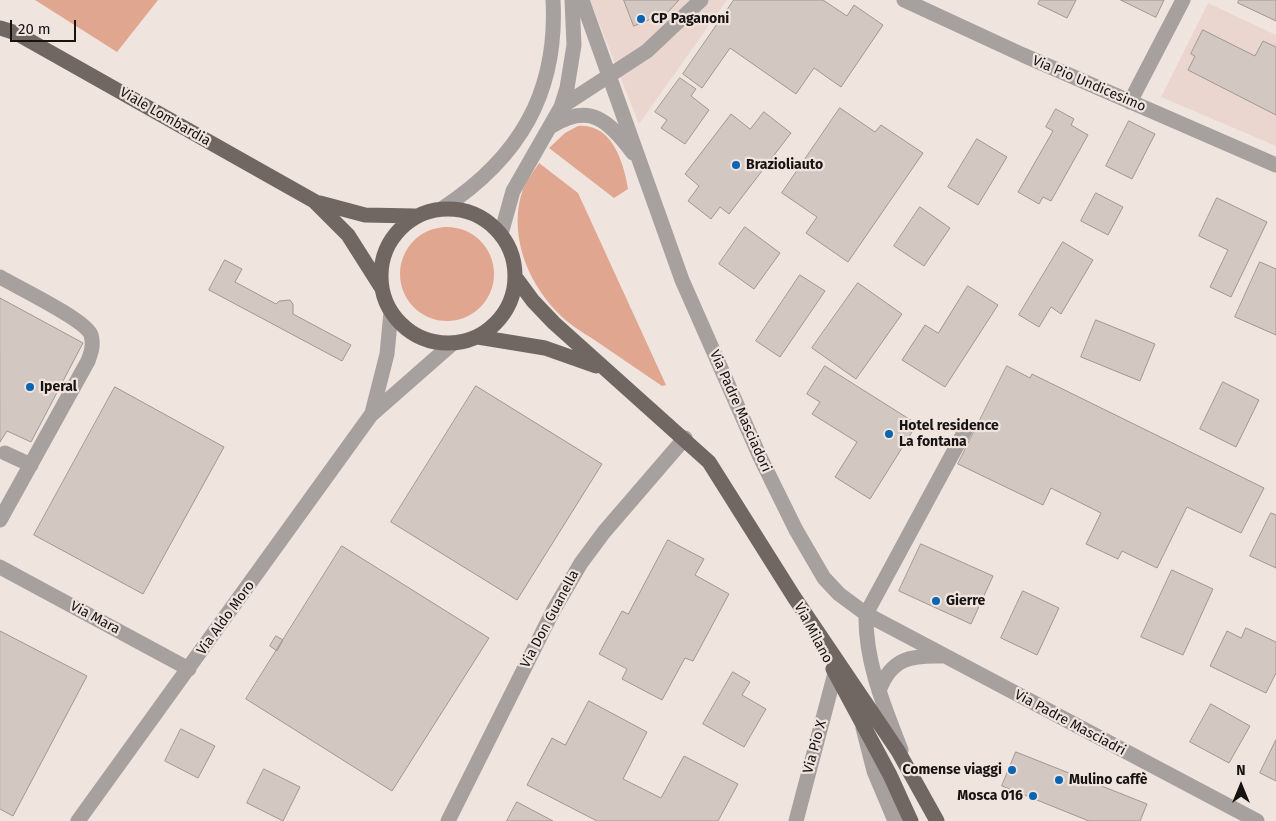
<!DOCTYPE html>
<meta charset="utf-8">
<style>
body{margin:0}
#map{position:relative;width:1276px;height:821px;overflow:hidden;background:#f0e4df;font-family:"Fira Sans",sans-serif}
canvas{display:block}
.north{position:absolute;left:1216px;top:761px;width:50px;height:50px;-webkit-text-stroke:4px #f0e4df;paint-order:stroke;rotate:0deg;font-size:14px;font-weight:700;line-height:20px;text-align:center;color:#171311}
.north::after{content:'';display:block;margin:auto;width:18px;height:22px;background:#171311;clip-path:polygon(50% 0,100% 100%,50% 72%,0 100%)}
.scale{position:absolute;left:10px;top:20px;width:66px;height:22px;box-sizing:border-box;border:2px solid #171311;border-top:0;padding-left:6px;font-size:15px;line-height:18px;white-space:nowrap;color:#171311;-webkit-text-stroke:4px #f0e4df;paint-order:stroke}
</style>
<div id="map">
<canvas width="1276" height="821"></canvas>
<div class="north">N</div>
<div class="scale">20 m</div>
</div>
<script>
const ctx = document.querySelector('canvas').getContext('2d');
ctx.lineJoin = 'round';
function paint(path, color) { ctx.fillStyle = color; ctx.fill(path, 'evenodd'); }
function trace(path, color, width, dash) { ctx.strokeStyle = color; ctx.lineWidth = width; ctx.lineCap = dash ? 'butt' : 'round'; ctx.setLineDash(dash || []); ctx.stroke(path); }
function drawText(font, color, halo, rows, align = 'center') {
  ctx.font = font + ' "Fira Sans",sans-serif'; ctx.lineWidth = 4.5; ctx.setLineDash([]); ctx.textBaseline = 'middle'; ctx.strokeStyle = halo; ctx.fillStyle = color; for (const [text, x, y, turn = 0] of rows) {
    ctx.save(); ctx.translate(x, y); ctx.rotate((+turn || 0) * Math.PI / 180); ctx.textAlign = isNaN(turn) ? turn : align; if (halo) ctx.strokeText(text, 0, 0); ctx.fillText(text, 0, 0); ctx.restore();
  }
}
const built = new Path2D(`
 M590,0H727L639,124Z
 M1208,3L1276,35V146L1161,97Z`);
const green = new Path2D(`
 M35,0H158L117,52Z
 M578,126C612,123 624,163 628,189L614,198L549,148L565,133Z
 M539,163L578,193L666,385L662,386C640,371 618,356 596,341C582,332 567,323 556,311C526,279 508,232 523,189C527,180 534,171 539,163Z
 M400 274a47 47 0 1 1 94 0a47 47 0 1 1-94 0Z`);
const building = new Path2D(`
 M624,0H679L668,12L634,26Z
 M734,0H823L847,16L854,5L883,25L841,87L814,68L796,94L730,48L702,88L683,74Z
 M1040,0H1076L1067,18L1038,4Z
 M1121,0H1164L1156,17Z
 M1239,0H1276V21L1238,3Z
 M1203,30L1255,56L1263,41L1276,47V115L1188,70L1195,56L1191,54Z
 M680,78L696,89L691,96L709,110L685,144L661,128L667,120L655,112Z
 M840,108L875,132L881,125L923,153L848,262L806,233L817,217L782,193Z
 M1056,109L1074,119L1071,125L1088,135L1051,201L1043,197L1039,204L1018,192L1053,131L1046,127Z
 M764,112L791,133L729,214L720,207L711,219L688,201L699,186L685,174L731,114L750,129Z
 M1129,121L1155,134L1132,179L1106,166Z
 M977,139L1007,157L978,205L948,187Z
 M1096,193L1123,207L1108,235L1081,221Z
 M1217,198L1267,222L1231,297L1210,287L1228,250L1199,236Z
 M920,207L950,228L924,266L894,246Z
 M745,227L780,253L754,289L719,264Z
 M1063,242L1093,260L1061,314L1051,307L1039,327L1019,315Z
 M225,260L242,269L235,282L276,304L279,301L290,300L293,304V314L351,345L342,361L209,290Z
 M1260,262L1276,269V335L1235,317Z
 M800,275L825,291L780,357L756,341Z
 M858,283L902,314L856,379L812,348Z
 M968,286L998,305L945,387L902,360L925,325L938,333Z
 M0,298L83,343L31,442L7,431L0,442Z
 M1096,320L1155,344L1140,381L1081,357Z
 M825,366L917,424L870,499L835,477L857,442L812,414L820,402L807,394Z
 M1007,366L1030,378L1032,374L1264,488L1241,533L1187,507L1157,568L1122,551L1118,559L1086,544L1101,513L1051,488L1043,505L958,464Z
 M1223,382L1259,400L1236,447L1200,429Z
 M476,386L602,464L517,600L391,522Z
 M115,387L224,447L143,594L34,535Z
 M1271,513L1276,515V568L1250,556Z
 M668,540L704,559L695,575L729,594L693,661L685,658L662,700L622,679L627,669L599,654L622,611L628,614Z
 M921,544L993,576L971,624L899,591Z
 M342,546L489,638L392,791L246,699Z
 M1172,570L1213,589L1183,655L1141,637Z
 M1023,591L1059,608L1037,655L1001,638Z
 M1246,628L1276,642V673L1266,693L1210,666L1227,631L1241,638Z
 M0,631L87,676L13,816L0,809Z
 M276,636L283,640L277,651L270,646Z
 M733,672L750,682L742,695L766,709L744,747L703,724Z
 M589,701L647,732L623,779L661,798L684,756L738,784L718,821H597L527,785L552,738L565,745Z
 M1211,704L1250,726L1229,763L1190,742Z
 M181,729L215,746L198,778L165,761Z
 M1276,740V781L1260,773Z
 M1016,752L1147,804L1140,821H1089L1002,786Z
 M264,769L300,787L283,821L247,803Z
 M517,802L553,821H507Z`);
const minor = new Path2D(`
 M582,0L682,280L760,457L796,530L824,578L839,594L866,614L1257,821
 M904,0L1023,55L1276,165
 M1130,102L1183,0
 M561,107L647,51L701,0
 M552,126C590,102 609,121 633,153
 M443,208C519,158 558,93 553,0
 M501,234L513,191L561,107L567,88L574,45L572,0
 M0,277C17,287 86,320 91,335C94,345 91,353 88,361L0,520
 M372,413L387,354L391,312
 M5,453L31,465
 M0,567L189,669
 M879,691C891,658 911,655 943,656
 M863,728L874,771L895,821
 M901,750C884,706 865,662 866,614L967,427
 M78,821L371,415L453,343
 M448,821L553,611L581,563L604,532L685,438
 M796,821L835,673`);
const major = new Path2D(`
 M0,28L16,33L314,201L348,235L381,287
 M320,203L365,215L415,216
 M381 276a67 67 0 1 1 134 0a67 67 0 1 1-134 0Z
 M516,278L533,301L554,323L709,462L794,597L898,751L937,821
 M478,337L545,348L596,366
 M833,669L890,775L911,821`);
const markers = [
 [641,19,5,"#0964b1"],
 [736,165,5,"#0964b1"],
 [30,387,5,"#0964b1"],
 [889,434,5,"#0964b1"],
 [936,601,5,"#0964b1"],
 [1012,770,5,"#0964b1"],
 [1059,780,5,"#0964b1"],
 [1033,796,5,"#0964b1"]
];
const poiNames = [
 ["CP Paganoni",651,19],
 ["Brazioliauto",746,165],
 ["Iperal",40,387],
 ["Hotel residence",899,426],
 ["La fontana",899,442],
 ["Gierre",946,601],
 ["Comense viaggi",1002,770,"right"],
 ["Mulino caffè",1069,780],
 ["Mosca 016",1023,796,"right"]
];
const streetNames = [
 ["Via Pio Undicesimo",1089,84,23],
 ["Viale Lombardia",165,117,30],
 ["Via Padre Masciadori",740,411,66],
 ["Via Mara",95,618,28],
 ["Via Aldo Moro",226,618,-54],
 ["Via Don Guanella",550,619,-62],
 ["Via Milano",813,633,62],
 ["Via Padre Masciadri",1070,723,28],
 ["Via Pio X",815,747,-75]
];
paint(built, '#ebd6cf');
paint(green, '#e1a68f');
paint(building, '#d3c7c2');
trace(building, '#a19691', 1);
trace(minor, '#a6a19f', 15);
trace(major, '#706763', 15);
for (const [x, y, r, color] of markers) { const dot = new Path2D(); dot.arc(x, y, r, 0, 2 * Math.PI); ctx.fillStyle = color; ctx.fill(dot); trace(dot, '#f0e4df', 2); }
drawText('bold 14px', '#171311', '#f0e4df', poiNames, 'left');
drawText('14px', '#171311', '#f0e4df', streetNames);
</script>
